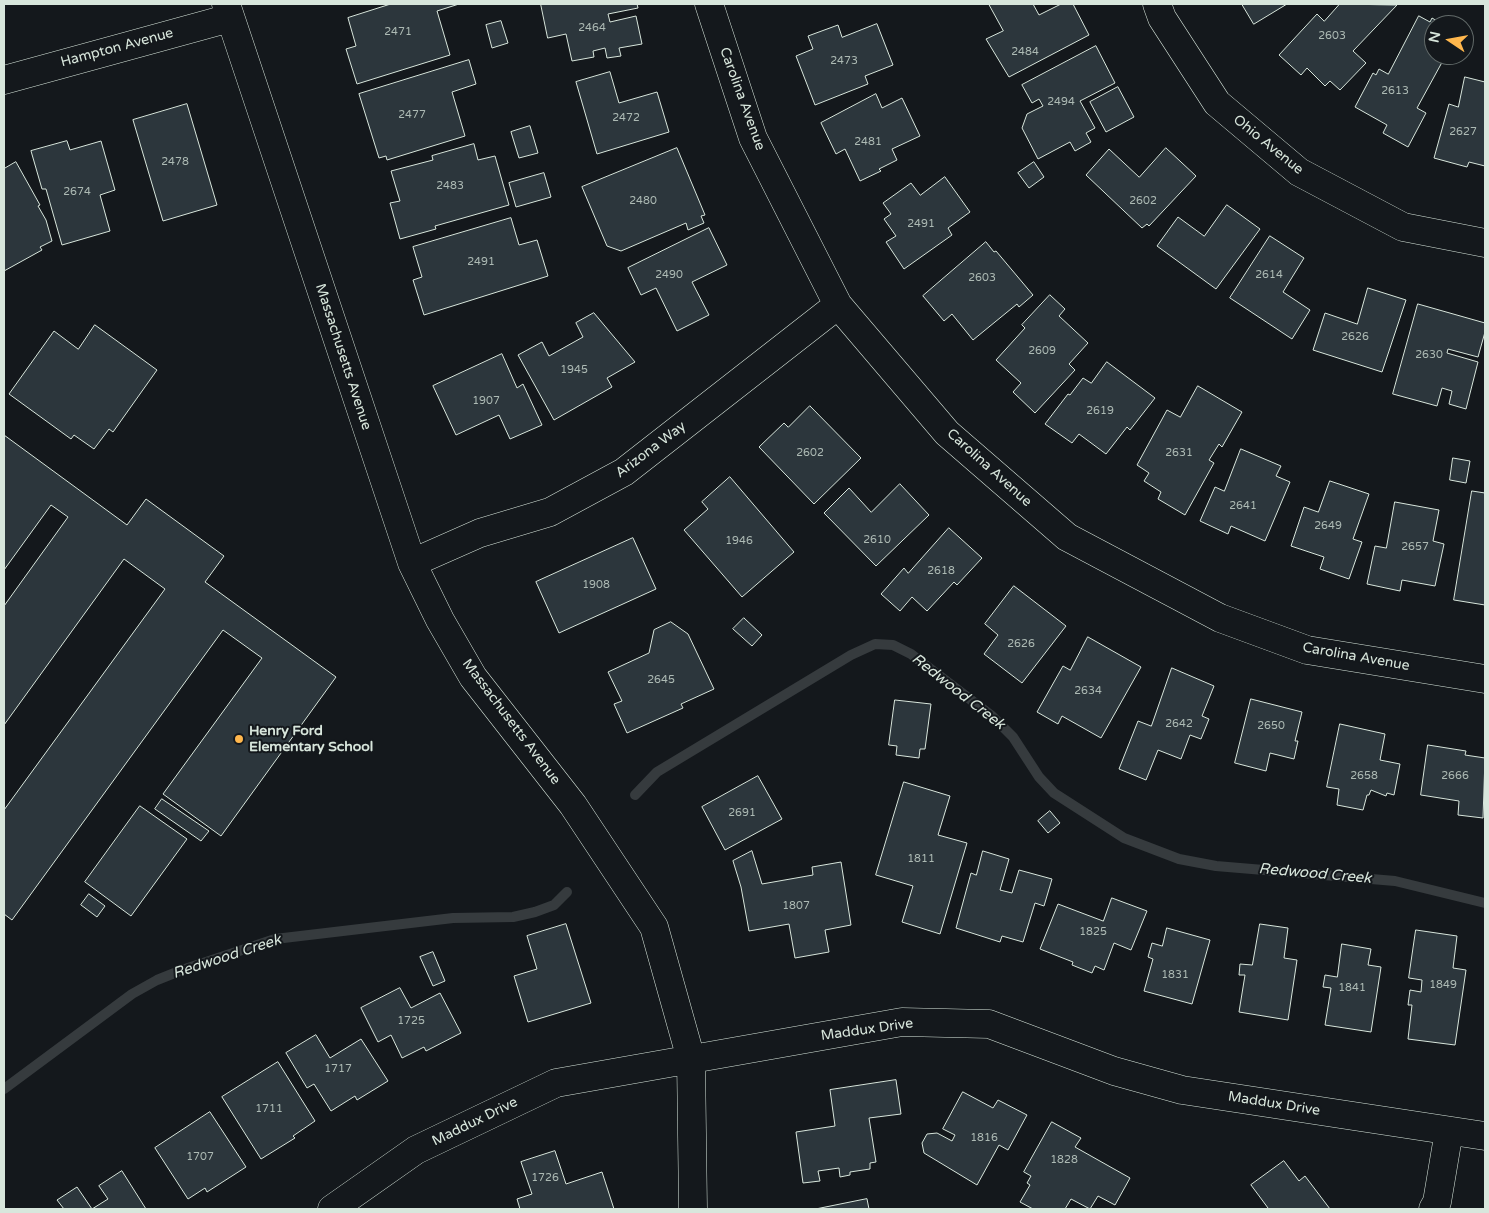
<!DOCTYPE html>
<style>
body{margin:0}
#map{position:relative;width:1489px;height:1213px;overflow:hidden;background:#14181c;font-family:"Varela Round",sans-serif}
canvas{display:block}
.frame{position:absolute;inset:0;border:5px solid #d8e6dc;pointer-events:none}
.north{position:absolute;left:1424px;top:15px;width:50px;height:50px;box-sizing:border-box;background:#14181c;border:1px solid #626a69;border-radius:50%;rotate:282deg;font-size:14px;font-weight:700;line-height:20px;text-align:center;color:#d8e6dc}
.north::after{content:'';display:block;margin:auto;width:18px;height:22px;background:#ffb74d;clip-path:polygon(50% 0,100% 100%,50% 72%,0 100%)}
</style>
<div id="map">
<canvas width="1489" height="1213"></canvas>
<div class="frame"></div>
<div class="north">N</div>
</div>
<script>
const ctx = document.querySelector('canvas').getContext('2d');
ctx.lineJoin = 'round';
function trace(path, color, width, dash) { ctx.strokeStyle = color; ctx.lineWidth = width; ctx.lineCap = dash ? 'butt' : 'round'; ctx.setLineDash(dash || []); ctx.stroke(path); }
function paint(path, color) { ctx.fillStyle = color; ctx.fill(path, 'evenodd'); }
function drawText(font, color, halo, rows, align = 'center') {
  ctx.font = font + ' "Varela Round",sans-serif'; ctx.lineWidth = 4; ctx.setLineDash([]); ctx.textBaseline = 'middle'; ctx.strokeStyle = halo; ctx.fillStyle = color; for (const [text, x, y, turn = 0] of rows) {
    ctx.save(); ctx.translate(x, y); ctx.rotate((+turn || 0) * Math.PI / 180); ctx.textAlign = isNaN(turn) ? turn : align; if (halo) ctx.strokeText(text, 0, 0); ctx.fillText(text, 0, 0); ctx.restore();
  }
}
const stream = new Path2D(`
 M635,795L657,772L851,655L875,644L893,645L911,654L992,716L1013,737L1039,777L1054,793L1124,838L1179,859L1216,866L1395,881L1485,903
 M4,1089L132,994L157,980L182,970L275,939L453,918L513,917L535,912L554,905L567,892`);
const building = new Path2D(`
 M391,4H459L437,11L450,55L357,84L346,49L356,46L348,18Z
 M541,4H637L638,8L608,14L610,22L636,16L642,44L619,48L621,56L607,58L605,48L593,51L594,57L572,61L566,34L548,38Z
 M989,4H1033L1039,15L1061,4H1073L1089,35L1009,77L986,39L1003,31Z
 M1242,4H1287L1254,24Z
 M1340,4L1397,5L1353,51L1366,63L1340,90L1330,81L1325,86L1307,68L1301,75L1279,55L1317,14L1324,21Z
 M1419,16L1430,22L1432,18L1444,25H1434V55H1446L1417,108L1426,113L1408,147L1383,133L1387,125L1355,107L1373,73L1376,75L1379,69L1388,74Z
 M501,21L508,43L492,48L486,25Z
 M877,24L893,65L865,76L868,84L815,105L796,56L813,49L808,36L838,25L842,37Z
 M1096,46L1115,83L1080,101L1095,128L1086,133L1091,142L1075,151L1070,142L1038,159L1022,128L1027,114L1043,106L1039,99L1032,103L1022,85Z
 M469,60L476,84L452,92L465,136L387,160L386,156L379,158L359,94Z
 M610,72L619,103L657,92L669,132L597,154L576,82Z
 M1465,77L1485,82V166L1469,162L1467,167L1434,158L1449,104L1458,107Z
 M1118,87L1134,117L1106,132L1090,102Z
 M876,94L882,108L902,98L920,136L892,149L897,160L879,169L881,171L860,181L845,149L836,154L821,123Z
 M187,104L217,205L163,221L133,120Z
 M530,126L538,153L519,158L511,132Z
 M67,141L70,150L101,141L115,190L100,195L110,231L62,245L46,189H42L31,151Z
 M474,144L478,160L495,156L509,205L435,226L436,229L400,239L390,203L400,201L391,171L433,160L432,156Z
 M677,148L705,215L701,216L704,223L688,230L686,223L621,251L607,246L582,187Z
 M1166,148L1196,176L1149,226L1147,224L1142,228L1086,175L1109,149L1139,177Z
 M16,162L40,205L38,206L46,220L52,241L40,247L42,250L4,271V169Z
 M1034,162L1044,177L1029,188L1018,173Z
 M544,173L551,197L516,207L509,183Z
 M945,177L970,212L948,228L952,235L904,269L886,242L896,236L884,219L891,214L883,203L911,183L920,195Z
 M1227,205L1260,229L1216,289L1157,246L1178,217L1204,236Z
 M511,218L519,245L537,240L548,276L424,315L413,280L422,277L413,247Z
 M709,228L727,265L692,282L709,315L677,331L656,288L641,295L628,268Z
 M1270,236L1304,258L1283,292L1310,310L1292,339L1230,298Z
 M986,242L994,252L996,251L1033,295L1019,307L1017,304L973,340L952,314L944,321L923,296Z
 M1368,288L1406,300L1382,372L1313,350L1325,313L1357,324Z
 M1050,295L1065,309L1059,316L1088,343L1069,364L1075,370L1035,413L1013,392L1021,383L996,360L1025,328L1022,325Z
 M1418,304L1485,323V332L1478,357L1448,349L1447,353L1478,362L1466,409L1449,404L1452,391L1442,388L1437,406L1393,394Z
 M594,313L635,362L607,378L612,387L554,420L518,355L542,342L549,356L583,337L576,323Z
 M95,325L157,370L113,432L109,429L94,449L74,435L71,439L9,394L54,331L78,349Z
 M502,354L517,388L523,384L542,425L510,439L499,415L456,435L433,386Z
 M1107,362L1155,398L1130,430L1127,427L1106,454L1079,434L1072,443L1045,424L1068,394L1070,395L1083,378L1091,383Z
 M1198,386L1242,412L1222,447L1219,444L1209,460L1214,463L1185,515L1158,499L1161,492L1144,481L1149,473L1137,465L1167,410L1180,417Z
 M810,406L861,458L814,504L759,447L784,423L788,427Z
 M4,435L127,525L146,499L224,556L205,582L336,677L221,836L163,794L262,658L223,630L12,920L4,914V810L165,589L124,559L4,725V606L68,517L51,505L4,570Z
 M1241,449L1281,466L1276,476L1290,482L1265,541L1231,526L1228,534L1200,521L1215,487L1224,491Z
 M1453,458L1470,461L1466,483L1450,480Z
 M730,477L794,552L742,597L684,530L708,509L702,502Z
 M1330,481L1369,494L1353,539L1362,542L1349,579L1320,569L1324,557L1291,546L1304,507L1318,512Z
 M900,484L929,515L876,566L824,513L849,488L871,512Z
 M1472,491L1485,493V605L1454,600Z
 M1395,502L1439,510L1433,541L1444,544L1435,586L1402,580L1400,591L1367,584L1375,546L1386,548Z
 M949,528L982,558L957,585L954,582L927,611L912,597L900,611L881,594L904,568L908,573Z
 M633,538L656,589L559,633L536,582Z
 M1014,586L1066,626L1022,683L984,654L998,635L985,624Z
 M744,618L762,635L752,646L733,629Z
 M671,622L688,634L714,689L681,704L683,708L627,733L614,704L622,701L608,672L649,653L654,630Z
 M1088,637L1141,667L1101,738L1062,716L1058,724L1037,712L1063,666L1070,670Z
 M1172,668L1214,686L1202,716L1209,719L1201,739L1190,735L1181,759L1158,750L1146,780L1119,769L1138,721L1151,726Z
 M1251,699L1302,712L1295,741H1298L1294,759L1270,753L1266,771L1235,763Z
 M895,700L931,704L925,749H920L919,758L896,755L897,746L889,745Z
 M1340,724L1385,734L1380,760L1400,764L1394,795L1387,793L1386,796L1371,790L1369,795H1367L1363,810L1337,805L1339,789L1327,787Z
 M1428,745L1466,751L1465,755L1485,758L1483,818L1458,815L1459,801L1421,795Z
 M758,776L782,819L725,850L702,807Z
 M904,782L950,796L938,835L967,843L940,934L902,922L913,886L876,875Z
 M162,799L209,831L201,841L155,809Z
 M140,806L187,839L131,916L85,882Z
 M1050,811L1060,823L1048,833L1038,821Z
 M752,851L762,884L813,875L812,867L841,862L851,925L825,930L829,952L795,958L789,924L749,931L741,887L733,861Z
 M983,851L1009,859L1000,890L1012,893L1019,870L1052,879L1044,906L1035,903L1023,942L1002,936L1000,942L956,928L971,873L976,875Z
 M89,894L105,906L97,917L81,905Z
 M1112,898L1147,911L1131,950L1114,943L1104,970L1095,966L1092,973L1072,965L1073,962L1040,949L1058,904L1103,921Z
 M566,924L591,1003L528,1022L514,976L537,969L527,936Z
 M1260,924L1288,928L1284,958L1297,960L1288,1020L1239,1012L1245,975H1239L1240,964L1252,965Z
 M1167,928L1210,940L1192,1004L1144,991L1153,959L1148,957L1152,943L1162,946Z
 M1416,930L1457,936L1453,968L1466,970L1455,1045L1408,1039L1412,1005H1408L1410,990L1421,992L1422,980L1409,978Z
 M1342,944L1371,949L1368,965L1381,967L1371,1032L1325,1025L1331,988L1323,987L1325,975L1337,977Z
 M433,952L445,981L433,986L420,957Z
 M400,988L411,1008L440,993L461,1033L426,1051L424,1047L402,1058L391,1035L378,1042L361,1008Z
 M316,1035L330,1058L361,1039L388,1081L357,1100L355,1096L331,1111L314,1084L307,1088L286,1053Z
 M278,1062L315,1121L293,1136L295,1138L261,1159L222,1097Z
 M896,1080L901,1114L869,1118L876,1162L870,1163V1169L850,1172V1175L840,1177L839,1168L818,1171L820,1181L803,1183L796,1132L835,1126L830,1090Z
 M963,1092L993,1108L998,1100L1027,1115L1008,1150L999,1145L977,1185L924,1153L922,1143L927,1134L937,1133L952,1141L955,1135L943,1129Z
 M210,1112L246,1167L207,1192L205,1188L188,1199L155,1148Z
 M1052,1122L1081,1138L1075,1147L1130,1178L1115,1205L1098,1196L1090,1209L1071,1199L1065,1209H1033L1020,1202L1030,1185L1027,1183L1031,1176L1024,1172Z
 M555,1151L566,1184L602,1172L614,1209H520L517,1199L532,1194L521,1162Z
 M1284,1161L1299,1181L1305,1176L1330,1209H1267L1268,1208L1251,1185Z
 M122,1171L146,1209H64L57,1200L77,1187L92,1209L108,1199L99,1186Z
 M867,1199L869,1209H816Z`);
const street = new Path2D(`
 M226,4L412,563L440,620L473,677L573,805L654,927L691,1059L693,1209
 M709,4L753,138L838,305L947,433L1067,537L1220,618L1307,650L1485,679
 M1157,4L1162,18L1217,103L1299,172L1403,227L1485,243
 M4,80L230,18
 M412,563L480,533L550,512L624,472L838,305
 M332,1209L416,1150L556,1083L902,1022L989,1024L1114,1071L1182,1090L1485,1136
 M1433,1209L1437,1202L1449,1131`);
const markers = [
 [239,739,5,"#ffb74d"]
];
const numberNames = [
 ["2464",592,28],
 ["2471",398,32],
 ["2603",1332,36],
 ["2484",1025,52],
 ["2473",844,61],
 ["2613",1395,91],
 ["2494",1061,102],
 ["2477",412,115],
 ["2472",626,118],
 ["2627",1463,132],
 ["2481",868,142],
 ["2478",175,162],
 ["2483",450,186],
 ["2674",77,192],
 ["2480",643,201],
 ["2602",1143,201],
 ["2491",921,224],
 ["2491",481,262],
 ["2490",669,275],
 ["2614",1269,275],
 ["2603",982,278],
 ["2626",1355,337],
 ["2609",1042,351],
 ["2630",1429,355],
 ["1945",574,370],
 ["1907",486,401],
 ["2619",1100,411],
 ["2602",810,453],
 ["2631",1179,453],
 ["2641",1243,506],
 ["2649",1328,526],
 ["2610",877,540],
 ["1946",739,541],
 ["2657",1415,547],
 ["2618",941,571],
 ["1908",596,585],
 ["2626",1021,644],
 ["2645",661,680],
 ["2634",1088,691],
 ["2642",1179,724],
 ["2650",1271,726],
 ["2658",1364,776],
 ["2666",1455,776],
 ["2691",742,813],
 ["1811",921,859],
 ["1807",796,906],
 ["1825",1093,932],
 ["1831",1175,975],
 ["1849",1443,985],
 ["1841",1352,988],
 ["1725",411,1021],
 ["1717",338,1069],
 ["1711",269,1109],
 ["1816",984,1138],
 ["1707",200,1157],
 ["1828",1064,1160],
 ["1726",545,1178]
];
const streetNames = [
 ["Hampton Avenue",117,48,-15],
 ["Carolina Avenue",742,99,70],
 ["Ohio Avenue",1268,145,39],
 ["Massachusetts Avenue",343,357,72],
 ["Arizona Way",651,450,-37],
 ["Carolina Avenue",989,468,42],
 ["Carolina Avenue",1356,657,10],
 ["Massachusetts Avenue",511,722,53],
 ["Maddux Drive",867,1030,-8],
 ["Maddux Drive",1274,1104,9],
 ["Maddux Drive",475,1122,-26]
];
const poiNames = [
 ["Henry Ford",249,731],
 ["Elementary School",249,747]
];
const waterNames = [
 ["Redwood Creek",958,692,38],
 ["Redwood Creek",1315,874,5],
 ["Redwood Creek",227,957,-18]
];
trace(stream, '#363b3e', 10);
paint(building, '#2c363c');
trace(building, '#d8e6dc', 1);
trace(street, '#d8e6dc', 29);
trace(street, '#14181c', 28);
for (const [x, y, r, color] of markers) { const dot = new Path2D(); dot.arc(x, y, r, 0, 2 * Math.PI); ctx.fillStyle = color; ctx.fill(dot); trace(dot, '#14181c', 2); }
drawText('11px', '#adbab4', null, numberNames);
drawText('14px', '#d8e6dc', '#14181c', streetNames);
drawText('bold 14px', '#d8e6dc', '#14181c', poiNames, 'left');
drawText('italic 15px', '#d8e6dc', '#14181c', waterNames);
</script>
